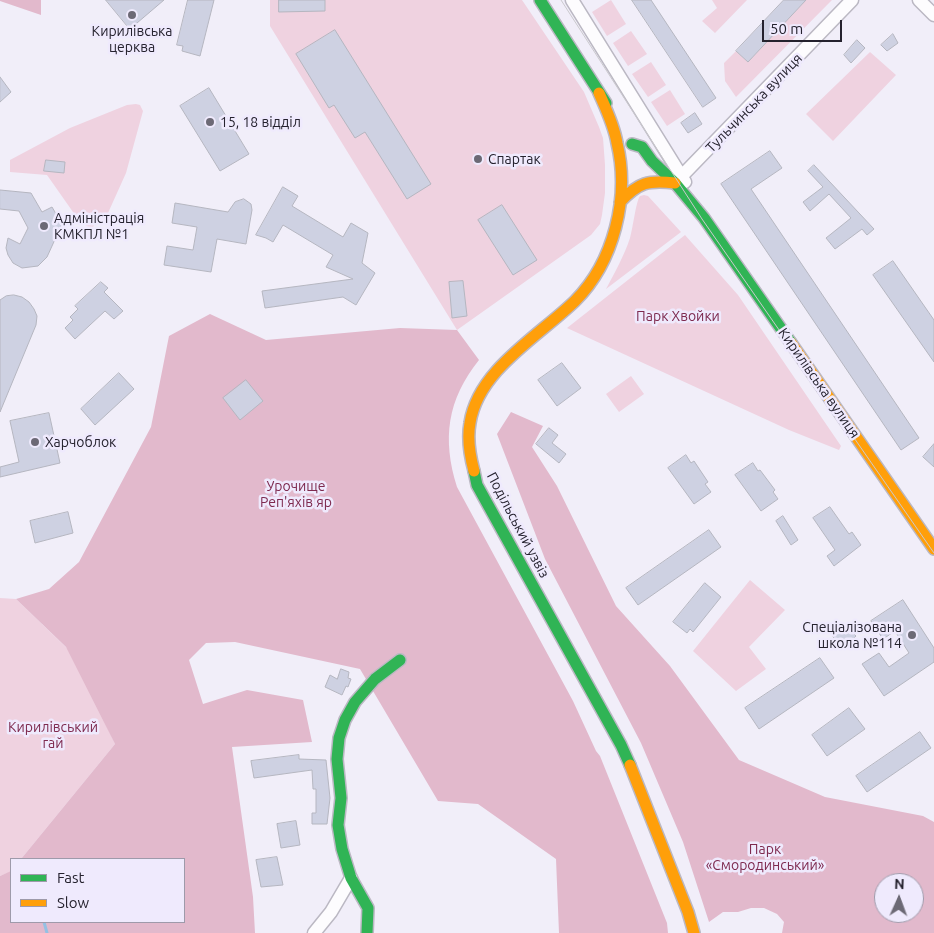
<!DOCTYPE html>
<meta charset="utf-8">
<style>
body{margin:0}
#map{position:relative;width:934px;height:933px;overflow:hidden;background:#f1eef9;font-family:Ubuntu,sans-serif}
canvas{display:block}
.legend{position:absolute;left:10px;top:858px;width:175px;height:65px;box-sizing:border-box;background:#efeafd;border:1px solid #9e9aaa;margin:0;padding:6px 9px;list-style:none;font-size:15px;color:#25222e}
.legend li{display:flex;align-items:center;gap:10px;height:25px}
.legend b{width:25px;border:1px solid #9e9aaa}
.north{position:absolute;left:874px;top:873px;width:50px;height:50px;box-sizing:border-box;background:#efeafd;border:1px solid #9e9aaa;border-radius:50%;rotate:2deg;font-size:14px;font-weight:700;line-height:20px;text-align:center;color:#25222e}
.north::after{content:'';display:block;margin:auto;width:18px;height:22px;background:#6c6975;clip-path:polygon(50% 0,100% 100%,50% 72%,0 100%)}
.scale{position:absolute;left:762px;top:20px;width:80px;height:22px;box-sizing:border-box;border:2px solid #25222e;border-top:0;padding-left:6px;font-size:15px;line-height:18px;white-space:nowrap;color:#25222e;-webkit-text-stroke:4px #efeafd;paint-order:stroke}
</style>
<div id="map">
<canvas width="934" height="933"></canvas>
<ul class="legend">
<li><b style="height:6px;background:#30b455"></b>Fast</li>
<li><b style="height:6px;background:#ff9f0a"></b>Slow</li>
</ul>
<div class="north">N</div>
<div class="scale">50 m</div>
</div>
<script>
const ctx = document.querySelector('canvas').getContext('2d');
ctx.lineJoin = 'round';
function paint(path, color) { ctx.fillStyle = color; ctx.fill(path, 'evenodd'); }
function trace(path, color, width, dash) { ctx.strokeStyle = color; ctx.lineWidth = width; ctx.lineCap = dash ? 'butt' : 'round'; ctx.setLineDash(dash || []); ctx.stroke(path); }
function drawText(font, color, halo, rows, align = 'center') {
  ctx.font = font + ' Ubuntu,sans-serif'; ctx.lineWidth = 5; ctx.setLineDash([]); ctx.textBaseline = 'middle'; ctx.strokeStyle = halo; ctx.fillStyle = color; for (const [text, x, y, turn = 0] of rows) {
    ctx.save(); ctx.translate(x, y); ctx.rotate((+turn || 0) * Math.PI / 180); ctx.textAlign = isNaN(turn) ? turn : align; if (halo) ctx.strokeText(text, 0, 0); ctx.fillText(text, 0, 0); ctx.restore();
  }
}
const green = new Path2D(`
 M270,0H522L584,92L599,127L603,138L605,165V193L602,215L600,224L591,235L457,330L270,26Z
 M611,0L626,24L607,36L592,12Z
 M712,0H747L715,33L702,21L717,8Z
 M806,0H832L736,97L725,81L724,63L736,51L748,62Z
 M631,31L647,54L628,66L613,43Z
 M870,52L896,75L833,141L806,114Z
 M651,62L666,85L648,97L632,74Z
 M670,90L685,114L667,126L651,102Z
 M136,104L140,105L143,111L126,173L108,213L98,217L92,229L80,222L47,175L10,172V160L70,128L127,105Z
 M644,195L648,196L681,232L606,289C615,272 624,256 630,238C633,228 636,201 640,196Z
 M685,235L738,295L841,446L839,450L789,430L567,328Z
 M631,376L644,394L619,412L606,394Z
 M750,580L785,610L749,647L766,669L736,691L693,651Z
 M0,598L16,599L74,655L115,744L21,859H11L10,872L0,876Z`);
const forest = new Path2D(`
 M0,0H41V15L0,1Z
 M210,314L266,340L400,328L457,330L479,360C447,400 442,439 457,487L573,701L596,751L600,756L667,923L668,933H559L556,859L478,804L438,801L360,669L235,642L206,643L189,660L203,704L247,690L303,700L312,742L232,747L253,897L255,933H0V876L11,871V922H184V859H21L115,744L66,647L16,599L49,589L79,562L151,427L169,336Z
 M511,412L543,426L532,447L557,486L616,606L670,666L739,760L825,797L923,816L934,822V933H782L784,922L777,914L764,908H751L738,912H723L709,922L683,842L641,743L545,559L497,434ZM884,883H914V913H884Z`);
const stream = new Path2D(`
 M44,922L47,933`);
const building = new Path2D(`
 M106,0H164L130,29Z
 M188,0H214L200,56L182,51L183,46L177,45Z
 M279,0H325V11L279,12Z
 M632,0H651L716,98L703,107Z
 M784,0H806L748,62L736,51Z
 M335,30L431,184L407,199L365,132L355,138L334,105L329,108L296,54Z
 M893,34L898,43L887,51L881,45Z
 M857,40L865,48L851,63L844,55Z
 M0,77L11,92L0,102Z
 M209,88L249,154L220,171L180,106Z
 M695,113L702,124L688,133L681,123Z
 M770,151L782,168L751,189L919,438L901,450L721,184Z
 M46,160L65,162L64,173L44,171Z
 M814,165L874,229L867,235L862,229L835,249L826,238L851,218L829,194L810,211L803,202L823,187L808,171Z
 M283,187L298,196L292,206L343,237L351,223L368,233L362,263L375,273L356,305L343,297L265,308L262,291L353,279L326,267L333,255L283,225L273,242L266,238L256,235Z
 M0,190L31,193L42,212L52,207L62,224L47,257L38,266L22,268L13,263L8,255L6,248L8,238L20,244L28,228L19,211L0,209Z
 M244,199L251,204L252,210L246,244L217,239L211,272L164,265L167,246L193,250L197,227L172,223L175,203L228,212L235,202Z
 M502,205L537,260L513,275L478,220Z
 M893,261L934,320V362L873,275Z
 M463,281L467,316L452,318L449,282Z
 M101,282L108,288L104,292L123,311L114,319L105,311L75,339L65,328L73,320L70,317L78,309L75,306Z
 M14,295L22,297L29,302L34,309L37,316L36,325L0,412V300L6,296Z
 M562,363L581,388L557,406L538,380Z
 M119,373L134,389L95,425L81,409Z
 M246,380L263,401L240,420L223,398Z
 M49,413L60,463L0,477V467L19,462L10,421Z
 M549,428L558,435L552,443L566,454L559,463L536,444Z
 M934,444V467L923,457Z
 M686,455L691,463L694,461L708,482L705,484L711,492L694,504L668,468Z
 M753,463L758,471L760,470L775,490L773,492L778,499L761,511L735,475Z
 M830,507L849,534L852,532L861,545L834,566L827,556L835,550L813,518Z
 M68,512L73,533L35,543L30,521Z
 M783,516L798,540L791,545L776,521Z
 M709,530L721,547L638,605L626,588Z
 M705,583L721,597L693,632L690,629L687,633L673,622Z
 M903,600L934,648V662L884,696L862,664L879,653L889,667L909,653L895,631L883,639L871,621Z
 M845,625L856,636L844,648L833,637Z
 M820,658L834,678L759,729L745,708Z
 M341,669L349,672L348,678L351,679L348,687L346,686L342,695L325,687L330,675L337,679Z
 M849,708L865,729L827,756L812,735Z
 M920,732L931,748L867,792L856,776Z
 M299,755V759L326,760L330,798L327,824H312V813H316V789H313L312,770L254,778L251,761Z
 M296,821L300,845L281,848L277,824Z
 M277,857L283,885L261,887L256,860Z`);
const street = new Path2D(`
 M572,0L685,182
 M919,0L934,15
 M675,183L852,0
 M314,933L331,912L351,878`);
const fast = new Path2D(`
 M540,0L606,103
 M632,144L642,147L652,161L675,183L704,218L791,343
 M474,471L477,485L621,745L630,765
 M367,933L368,908L351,878L342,849L338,825L341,798L337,759L339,738L345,720L355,702L375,679L400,660`);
const slow = new Path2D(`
 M620,202C639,182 648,180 675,183
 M791,343L934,549
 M474,471C470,456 467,439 470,423C478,370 539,336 575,301C614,262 630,197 617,143C614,125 606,109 599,93
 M630,765L688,912L694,933`);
const tram = new Path2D(`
 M561,0L702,219L934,553`);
const markers = [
 [132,15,5,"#6c6975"],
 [210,122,5,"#6c6975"],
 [478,159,5,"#6c6975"],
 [44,226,5,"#6c6975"],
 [35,442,5,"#6c6975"],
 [912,635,5,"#6c6975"]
];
const poiNames = [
 ["Кирилівська",132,31,"center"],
 ["церква",132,47,"center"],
 ["15, 18 відділ",220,122],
 ["Спартак",488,159],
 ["Адміністрація",54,218],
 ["КМКПЛ №1",54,234],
 ["Харчоблок",45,442],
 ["Спеціалізована",902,627,"right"],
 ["школа №114",902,643,"right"]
];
const streetNames = [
 ["Тульчинська вулиця",754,103,-46],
 ["Кирилівська вулиця",819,383,55],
 ["Подільський узвіз",518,525,62]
];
const parkNames = [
 ["Парк Хвойки",678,316],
 ["Урочище",296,486],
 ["Реп'яхів яр",296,502],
 ["Кирилівський",53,727],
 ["гай",53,743],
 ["Парк",765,849],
 ["«Смородинський»",765,865]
];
paint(green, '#efd2e0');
paint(forest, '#e2b9cc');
trace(stream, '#95c0e3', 3);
paint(building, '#ced1e2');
trace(building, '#b5b6c0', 1);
trace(street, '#bbb8c3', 15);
trace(fast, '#bbb8c3', 14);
trace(slow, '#bbb8c3', 14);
trace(street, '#fdfcfe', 12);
trace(fast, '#30b455', 11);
trace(slow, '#ff9f0a', 11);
trace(tram, '#cac9cd', 1);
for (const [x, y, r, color] of markers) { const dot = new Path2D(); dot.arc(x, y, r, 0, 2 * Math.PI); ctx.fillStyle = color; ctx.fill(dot); trace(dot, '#efeafd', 2); }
drawText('14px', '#25222e', '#efeafd', poiNames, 'left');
drawText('14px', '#25222e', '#efeafd', streetNames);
drawText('14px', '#7e2a4f', '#efeafd', parkNames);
</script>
